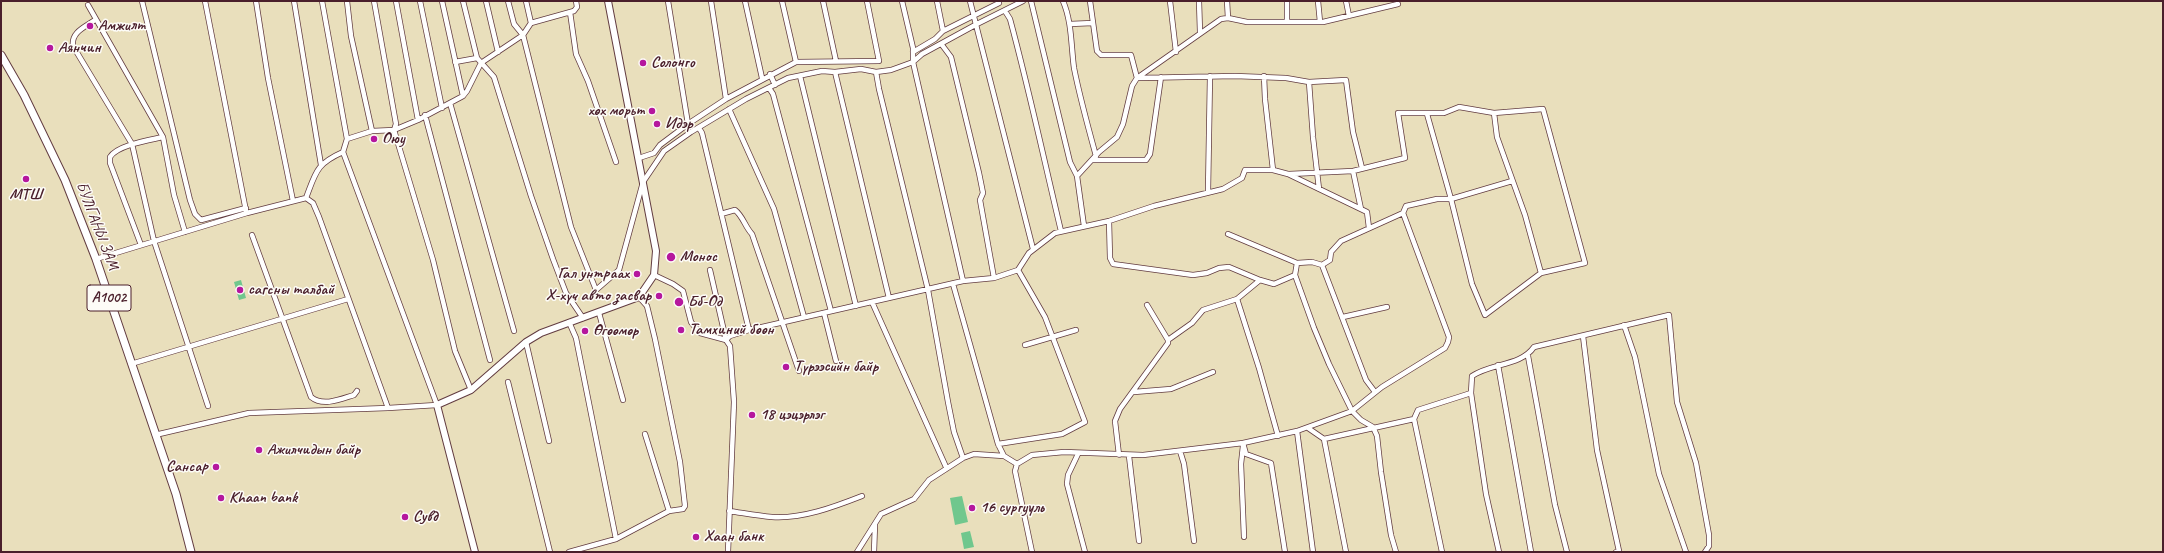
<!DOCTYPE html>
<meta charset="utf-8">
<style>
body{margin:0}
#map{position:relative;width:2164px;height:553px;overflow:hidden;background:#e9dfbc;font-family:Caveat,sans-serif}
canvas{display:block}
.frame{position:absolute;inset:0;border:2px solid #4a1f2b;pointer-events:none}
</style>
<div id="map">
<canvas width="2164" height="553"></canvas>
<div class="frame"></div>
</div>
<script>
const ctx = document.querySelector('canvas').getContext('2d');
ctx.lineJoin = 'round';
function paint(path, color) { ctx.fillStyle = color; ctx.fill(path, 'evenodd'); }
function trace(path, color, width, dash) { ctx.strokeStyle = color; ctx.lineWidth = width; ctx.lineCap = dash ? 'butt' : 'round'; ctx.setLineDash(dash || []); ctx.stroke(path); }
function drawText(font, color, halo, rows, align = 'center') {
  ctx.font = font + ' Caveat,sans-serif'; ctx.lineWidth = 3; ctx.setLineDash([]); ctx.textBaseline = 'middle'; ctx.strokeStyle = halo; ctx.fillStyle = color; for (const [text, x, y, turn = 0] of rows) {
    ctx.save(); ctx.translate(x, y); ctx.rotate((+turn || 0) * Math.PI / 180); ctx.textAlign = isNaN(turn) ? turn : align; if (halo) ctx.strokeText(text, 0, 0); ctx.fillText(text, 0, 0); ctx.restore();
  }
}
const green = new Path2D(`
 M241,280L246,298L239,300L234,282Z
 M962,496L968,522L955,525L950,498Z
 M970,531L974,547L964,549L961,533Z`);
const minor = new Path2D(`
 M142,1L190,200L195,214L201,220L246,208
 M205,1L246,211
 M256,1L268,78L293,201
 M294,1L321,165
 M322,1L347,139
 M347,1L351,36L372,131
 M374,1L396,124L394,130L433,260L455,351L471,390
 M396,1L418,120
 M420,1L442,108
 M442,1L463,96
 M463,1L477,58L494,77L531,196L553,259L566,293L583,318
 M486,1L498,52
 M508,1L514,24L523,35L571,227L596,290L619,270L643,182L664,151L691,132L746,99L788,78L822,71L835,72L861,69L876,72L891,70L913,62L922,54L977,24L1023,1
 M526,1L531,23
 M668,1L688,124
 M711,1L726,99
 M745,1L762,78
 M782,1L796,62
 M823,1L836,61
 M902,1L913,48V60
 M937,1L943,31
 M970,1L1033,249
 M1031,1L1070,162L1077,176
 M1063,1C1072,22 1071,46 1074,68C1080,98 1088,127 1096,156
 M1090,1L1097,51L1101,55H1131L1137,78L1221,19L1228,18L1247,22H1323L1398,4
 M1170,1L1176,52
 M1199,1L1200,32
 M1227,1L1228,18
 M1287,1V22
 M1318,1L1320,22
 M1346,1L1349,16
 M88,5L163,137C150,140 117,145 110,157V163L141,245
 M1005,11L1010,19C1029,89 1044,160 1061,231
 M570,12L576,54L588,81L616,162
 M95,20C85,27 71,32 73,46L132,144L154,241L208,406
 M1070,24L1093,23
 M942,45L951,57L979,173L983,193L980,200L994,278
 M913,52L935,39L943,31L999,3L998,1
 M455,62L477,58
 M913,62L963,281
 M835,72L889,298
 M876,72L879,89L928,290L948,402L954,432L963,458L974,454L1004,456
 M770,74L775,85
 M800,76L856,306
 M1264,76L1265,99L1273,170
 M1309,82L1313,137L1319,189
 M769,88L773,94L831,311
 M450,103L514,331
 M729,109L774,209L804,317
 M1427,114L1451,199L1472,284L1485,315L1541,273
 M425,115L490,360
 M699,128L702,133L749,330
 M163,137L174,195L185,232
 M639,158L654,153L660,145L688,124L726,99L796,62L879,61L867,1
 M1092,160H1146L1150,154L1161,77
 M1353,171L1361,209
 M1289,174L1353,171L1405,158L1398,113H1444L1459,107L1494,113L1543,109L1585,263L1541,273L1525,215L1497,137L1494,113
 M1208,192L1210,76
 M306,198L313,203L319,217L388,408L437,405L343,152
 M721,214L735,210C743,216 745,227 752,234L799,371
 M1109,221L1110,258L1113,264L1193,275L1207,273L1219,268L1229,267L1260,280
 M1084,226L1077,176L1099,152L1117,137L1123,124L1132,86L1137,78L1235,76L1286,78L1309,82L1346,80L1353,132L1362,168
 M1228,234L1297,263L1312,262L1322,265L1330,260L1331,252L1341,241L1403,213L1406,206L1437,199H1451L1512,181
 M252,235L311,397C323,407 341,399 354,395L357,391
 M96,259L247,213L306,198C316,172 316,164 343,152L347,139L372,131L394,130L418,120L463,96L467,91L481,63L523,35L531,23L574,11L577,7L576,1
 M1297,263L1295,275L1314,328L1329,364L1352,411L1361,420L1373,427L1377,436L1381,472L1391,535L1396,552
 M1322,265L1366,380L1375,392
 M710,270L726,340L730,336L749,330L963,281L994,278L1018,270L1029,253L1055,233L1109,221L1154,206L1223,189L1242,178L1245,170H1273L1288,174L1367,212L1369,228
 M654,275L673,284L683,291L691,322L700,333L726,340L730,346L734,402L728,552
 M953,284L998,444L1004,456L1017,464
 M1237,299L1259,368L1278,436
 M872,302L946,467
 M1147,305L1168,340
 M599,313L623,400
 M824,313L836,361
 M1343,317L1387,307
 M569,322L576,338L616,539
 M1624,325L1635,357L1659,474L1686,552
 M1583,336L1597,450L1619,551L1616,552
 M526,342L549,441
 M1025,345L1076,330
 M1528,356L1555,505L1567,552
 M131,364L348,299
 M1498,365L1531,552
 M508,382L550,552
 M1134,392L1171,389L1213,372
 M1471,393L1486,494L1499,552
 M1414,419L1442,552
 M1308,428L1324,439L1346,552
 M1297,431L1313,552
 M645,434L669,511
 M155,435L249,413L388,408
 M1324,439L1414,419L1418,410L1471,393L1472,376C1491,363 1521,366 1534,347L1669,315L1677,402L1696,463L1709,535V546L1705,552
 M1243,443L1246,454L1271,463L1285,552
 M998,444L1062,434L1085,422L1045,317L1018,270
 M1243,446L1241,464L1244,537
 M1180,451L1184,464L1194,541
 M1078,454L1068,475L1067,484L1085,552
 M1119,455L1115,421L1120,409L1168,343V340L1192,323L1203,310L1237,299L1260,280L1274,284L1295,275
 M1129,456L1139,541
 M729,511C743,513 758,516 772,517C802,519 834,507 862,496
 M569,552L616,539L669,511L683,509L685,506L680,462L655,339L647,306L639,297
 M857,552L881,514L914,499L929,480L963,458
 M874,552L875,524
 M1032,552L1015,471L1017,464L1032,455L1064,452L1143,455L1243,443L1297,431L1352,411L1382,387L1445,348L1448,342L1449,337L1403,213`);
const major = new Path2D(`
 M475,552L437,405L471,390L526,342L541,333L639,297L654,275L656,251L608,1`);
const highway = new Path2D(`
 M1,55L24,95L65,180L96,259L176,494L191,552`);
const markers = [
 [90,26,4,"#b5179e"],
 [50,48,4,"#b5179e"],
 [643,63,4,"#b5179e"],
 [652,111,4,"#b5179e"],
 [657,124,4,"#b5179e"],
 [374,139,4,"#b5179e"],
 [26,179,4,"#b5179e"],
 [671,257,5,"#b5179e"],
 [637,274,4,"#b5179e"],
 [240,290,4,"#b5179e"],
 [659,296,4,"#b5179e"],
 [679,302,5,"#b5179e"],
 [681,330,4,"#b5179e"],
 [585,331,4,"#b5179e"],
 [786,367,4,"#b5179e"],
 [752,415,4,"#b5179e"],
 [259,450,4,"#b5179e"],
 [216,467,4,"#b5179e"],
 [221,498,4,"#b5179e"],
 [972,508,4,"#b5179e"],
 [405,517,4,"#b5179e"],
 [696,537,4,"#b5179e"]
];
const shields = [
 [109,298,44]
];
const shieldNames = [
 ["A1002",109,298]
];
const poiNames = [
 ["Амжилт",98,26],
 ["Аянчин",58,48],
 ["Солонго",651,63],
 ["хөх морьт",644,111,"right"],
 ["Идэр",665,124],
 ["Оюу",382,139],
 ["МТШ",26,195,"center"],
 ["Монос",680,257],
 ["Гал унтраах",629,274,"right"],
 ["сагсны талбай",248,290],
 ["Х-хүч авто засвар",651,296,"right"],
 ["Бб-Од",688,302],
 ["Тамхиний бөөн",689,330],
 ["Өгөөмөр",593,331],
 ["Түрээсийн байр",794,367],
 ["18 цэцэрлэг",760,415],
 ["Ажилчидын байр",267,450],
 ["Сансар",208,467,"right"],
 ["Khaan bank",229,498],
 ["16 сургууль",980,508],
 ["Сувд",413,517],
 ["Хаан банк",704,537]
];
const streetNames = [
 ["БУЛГАНЫ ЗАМ",97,226,69]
];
paint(green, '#70c78d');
trace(minor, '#623c41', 6);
trace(major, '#623c41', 8);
trace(highway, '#623c41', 9);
trace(minor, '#fff', 4.5);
trace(major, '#fff', 6);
trace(highway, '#fff', 7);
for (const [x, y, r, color] of markers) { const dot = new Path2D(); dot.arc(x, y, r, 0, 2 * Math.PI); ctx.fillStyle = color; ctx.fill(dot); trace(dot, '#fdfcf7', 1.5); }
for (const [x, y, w] of shields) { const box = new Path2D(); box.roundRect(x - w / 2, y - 13, w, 26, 3); ctx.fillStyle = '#fdfcf7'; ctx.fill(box); trace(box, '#4a1f2b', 1); }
drawText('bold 15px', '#4a1f2b', null, shieldNames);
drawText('bold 16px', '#4a1f2b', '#fdfcf7', poiNames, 'left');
drawText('16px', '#4a1f2b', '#fdfcf7', streetNames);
</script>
